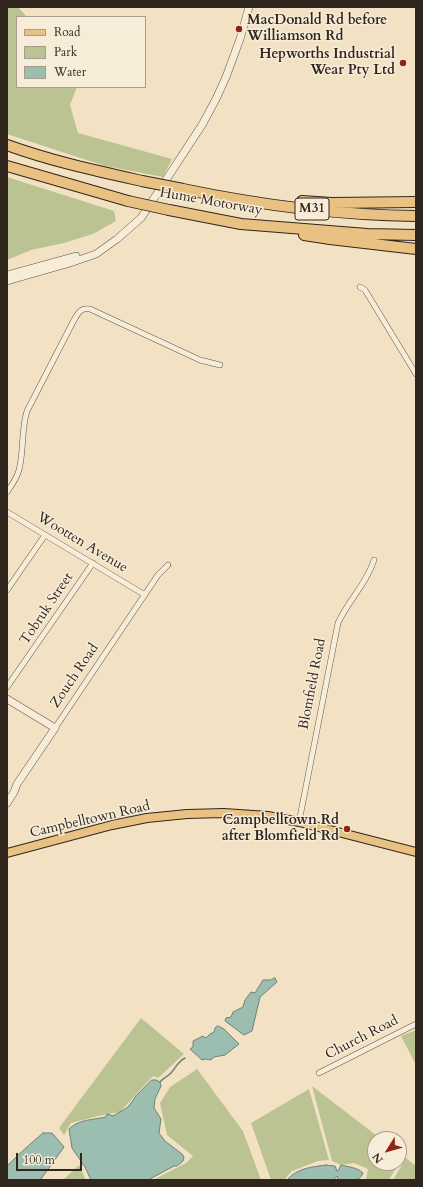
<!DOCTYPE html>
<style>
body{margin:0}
#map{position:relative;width:423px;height:1187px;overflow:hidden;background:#f2e2c3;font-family:Cardo,serif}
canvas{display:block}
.frame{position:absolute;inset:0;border:8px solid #30261e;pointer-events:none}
.legend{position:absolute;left:16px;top:16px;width:130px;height:72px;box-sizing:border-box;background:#f7ecd8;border:1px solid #a79d8e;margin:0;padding:5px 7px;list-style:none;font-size:12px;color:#30261e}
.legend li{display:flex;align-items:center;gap:8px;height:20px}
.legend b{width:20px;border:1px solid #a79d8e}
.north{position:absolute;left:367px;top:1131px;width:40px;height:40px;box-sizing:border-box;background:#f7ecd8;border:1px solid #a79d8e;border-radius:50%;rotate:233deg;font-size:11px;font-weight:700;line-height:16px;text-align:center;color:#30261e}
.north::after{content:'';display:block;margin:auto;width:14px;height:18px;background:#8f2418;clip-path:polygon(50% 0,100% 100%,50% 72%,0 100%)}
.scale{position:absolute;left:16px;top:1153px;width:66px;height:18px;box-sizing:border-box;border:2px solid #30261e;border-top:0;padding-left:5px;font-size:12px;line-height:14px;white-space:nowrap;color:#30261e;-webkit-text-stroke:3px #f7ecd8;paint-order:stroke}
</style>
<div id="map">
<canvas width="423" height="1187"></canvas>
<div class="frame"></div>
<ul class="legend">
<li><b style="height:5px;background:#e9c182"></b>Road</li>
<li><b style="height:11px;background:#bcc393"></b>Park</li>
<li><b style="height:11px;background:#9bbeb1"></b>Water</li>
</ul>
<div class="north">N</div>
<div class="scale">100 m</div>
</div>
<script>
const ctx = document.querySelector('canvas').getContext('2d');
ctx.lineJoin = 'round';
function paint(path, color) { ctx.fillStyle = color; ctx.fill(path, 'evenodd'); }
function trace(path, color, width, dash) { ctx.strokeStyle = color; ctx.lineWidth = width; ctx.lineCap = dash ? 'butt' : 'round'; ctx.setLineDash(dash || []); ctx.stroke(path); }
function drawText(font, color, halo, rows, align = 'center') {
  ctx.font = font + ' Cardo,serif'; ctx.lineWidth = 3; ctx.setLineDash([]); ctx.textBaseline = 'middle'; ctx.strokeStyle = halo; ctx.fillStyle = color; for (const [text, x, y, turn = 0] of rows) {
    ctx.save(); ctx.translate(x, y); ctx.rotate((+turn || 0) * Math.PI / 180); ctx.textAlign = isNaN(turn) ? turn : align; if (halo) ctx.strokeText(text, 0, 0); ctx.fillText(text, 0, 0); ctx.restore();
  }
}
const green = new Path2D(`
 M7,7H18L27,17H17V87H77L70,105L78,133L172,159L163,177L105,166L7,134Z
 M7,177L114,211L116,221L93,234L64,243L31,250L7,260Z
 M141,1018L184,1054L158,1078L153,1076L120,1112L98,1116L71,1123L64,1135L59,1128Z
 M416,1030V1065L401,1036Z
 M197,1069L243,1131L261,1180H153L186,1163L193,1156L167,1135L160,1103L170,1087Z
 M312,1086L381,1139H375V1163H399L389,1180H366L368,1169L354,1163L341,1165L332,1161Z
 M309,1089L329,1160L318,1161L292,1171L284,1180H271L251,1123Z
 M406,1158L416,1166V1180H393Z
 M79,1165L86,1180H63Z`);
const water = new Path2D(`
 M275,978L277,982L260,997L252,1031L244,1035L225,1021L226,1018L231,1017L233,1012L243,1007L245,1000L251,992L255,993L263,980H270Z
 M218,1026L224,1029L239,1044L225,1055L214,1057L211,1060L205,1059L202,1060L190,1049L193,1047V1041L203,1036L206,1038L210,1034L214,1032L215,1028Z
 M152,1080H156L160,1082L161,1086L155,1099L154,1108L161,1119L159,1133L165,1141L182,1154L184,1157L183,1161L177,1166H174L148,1180H91L85,1167L72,1148L69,1129C79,1119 93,1120 106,1117L107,1114L113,1116L128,1107L136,1096Z
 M43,1133H52L64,1147L41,1179L39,1180H7V1166C19,1154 30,1144 43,1133Z
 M326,1165L335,1166L337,1171H338L341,1165C348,1167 357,1167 363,1173C360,1183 347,1180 338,1180L337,1176L333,1180H287C297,1168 312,1167 326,1165Z`);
const stream = new Path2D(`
 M160,1082C163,1078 167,1077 171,1073C176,1068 177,1062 185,1058`);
const minor = new Path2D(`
 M360,287L365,290L416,374
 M7,492C12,485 17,478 19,470C24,451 21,430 27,411L74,320C79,312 80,308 90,309L200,360L220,365
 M7,512L145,595
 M7,590L45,535
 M7,687L93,563
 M55,728L158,575L168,565
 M299,822L338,623C348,601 367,583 374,560
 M319,1073L416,1024`);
const tertiary = new Path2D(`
 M7,275L76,256
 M7,281L70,263L96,254L117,239L141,218L202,125L216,99L226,77L240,39L249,7
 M7,699L55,728L17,784L14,792L7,803`);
const primary = new Path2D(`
 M7,853L112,825L147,818L187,814L224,813L268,816L299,822L416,852`);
const motorway = new Path2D(`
 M7,145C51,161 97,171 142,181
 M7,166L128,201
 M183,189C259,205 338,215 416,216
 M302,201L332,203L416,202
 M169,210L241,224L367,234L416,235
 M304,235L330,239L416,249`);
const motorwayBridge = new Path2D(`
 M142,181L183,189
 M128,201L169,210`);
const markers = [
 [239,29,4,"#8f2418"],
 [403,63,4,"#8f2418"],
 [347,829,4,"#8f2418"]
];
const shields = [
 [312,209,34]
];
const shieldNames = [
 ["M31",312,209]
];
const poiNames = [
 ["MacDonald Rd before",247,21,"left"],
 ["Williamson Rd",247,37,"left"],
 ["Hepworths Industrial",395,55],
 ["Wear Pty Ltd",395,71],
 ["Campbelltown Rd",339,821],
 ["after Blomfield Rd",339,837]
];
const streetNames = [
 ["Hume Motorway",211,202,10],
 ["Wootten Avenue",82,543,31],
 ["Tobruk Street",47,609,-56],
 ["Zouch Road",75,676,-56],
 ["Blomfield Road",313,684,-79],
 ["Campbelltown Road",90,820,-13],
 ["Church Road",362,1038,-27]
];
paint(green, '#bcc393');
paint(water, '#9bbeb1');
trace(water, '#708176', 1);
trace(stream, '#708176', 1.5);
trace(minor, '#605547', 6);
trace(tertiary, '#605547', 8);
trace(primary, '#30261e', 10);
trace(motorway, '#30261e', 12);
trace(minor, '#f7ecd8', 5);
trace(tertiary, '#f7ecd8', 7);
trace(primary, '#e9c182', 8);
trace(motorway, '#e9c182', 10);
trace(motorwayBridge, '#30261e', 12, []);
trace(motorwayBridge, '#e9c182', 10);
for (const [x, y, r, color] of markers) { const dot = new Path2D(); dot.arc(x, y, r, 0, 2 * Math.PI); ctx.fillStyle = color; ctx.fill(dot); trace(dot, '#f7ecd8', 1.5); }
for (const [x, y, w] of shields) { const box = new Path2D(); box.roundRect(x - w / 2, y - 11, w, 22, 3); ctx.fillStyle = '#f7ecd8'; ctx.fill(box); trace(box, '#30261e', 1); }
drawText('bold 13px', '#30261e', null, shieldNames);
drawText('bold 14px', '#30261e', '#f7ecd8', poiNames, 'right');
drawText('14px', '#30261e', '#f7ecd8', streetNames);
</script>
